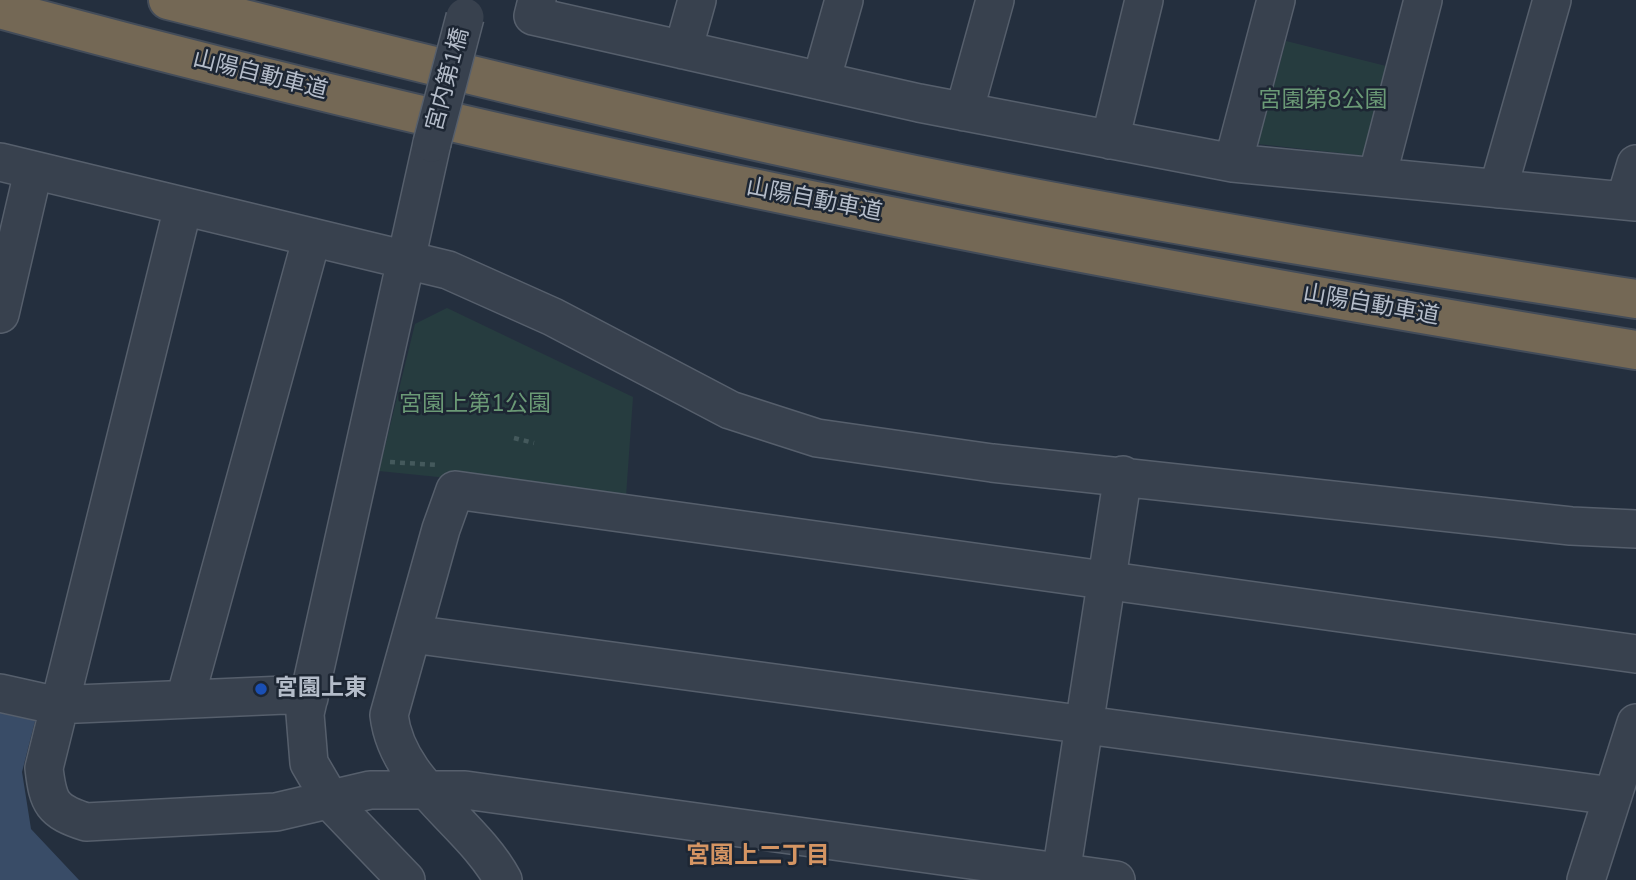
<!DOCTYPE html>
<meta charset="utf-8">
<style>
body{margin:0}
canvas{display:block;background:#242f3e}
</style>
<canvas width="1636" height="880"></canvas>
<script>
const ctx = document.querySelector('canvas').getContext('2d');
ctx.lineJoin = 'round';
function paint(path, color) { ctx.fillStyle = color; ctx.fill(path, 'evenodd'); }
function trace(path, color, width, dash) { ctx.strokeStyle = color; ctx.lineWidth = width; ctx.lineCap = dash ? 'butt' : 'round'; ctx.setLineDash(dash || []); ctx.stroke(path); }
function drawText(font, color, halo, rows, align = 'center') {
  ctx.font = font + ' "Nunito Sans","Noto Sans JP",sans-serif'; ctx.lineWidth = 5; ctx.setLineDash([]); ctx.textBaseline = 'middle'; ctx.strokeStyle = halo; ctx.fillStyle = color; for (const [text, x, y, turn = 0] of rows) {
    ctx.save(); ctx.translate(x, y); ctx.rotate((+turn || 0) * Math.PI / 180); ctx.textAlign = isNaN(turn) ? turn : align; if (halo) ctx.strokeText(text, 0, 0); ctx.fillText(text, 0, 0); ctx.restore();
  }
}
const green = new Path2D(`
 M1286,41L1390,67L1367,156L1258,144Z
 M447,308L633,397L626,496L379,471L415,324Z`);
const water = new Path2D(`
 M0,705L26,712L35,721L22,772L31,829L79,880H0Z`);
const path = new Path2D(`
 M514,438L534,443
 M390,462L437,465`);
const minor = new Path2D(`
 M537,0L533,16L919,103L1233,163L1636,202
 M683,50L697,0
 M821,81L844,0
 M964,112L995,0
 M1110,140L1144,0
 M0,162L448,270L553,317L730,410L817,438L992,463L1571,526L1636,529
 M1233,163L1276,0
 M1377,177L1423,0
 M1498,189L1552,0
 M1625,201L1636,164
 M183,207L44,768C48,803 52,811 86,822L276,812L370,790H465L1116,880
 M0,314L33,172
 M412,634L1612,796
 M0,693L54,705L285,695L309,698
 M185,699L312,237
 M406,880L333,804L309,763L305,714L432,143
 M503,880C471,821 397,784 389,715L441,529L455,490L1636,654
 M1060,880L1123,475
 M1586,880L1636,723`);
const highway = new Path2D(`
 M168,0C431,66 694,131 960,184C1184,228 1410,264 1636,299
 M0,9C538,155 1086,260 1636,350`);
const minorBridge = new Path2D(`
 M432,143L465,17`);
const markers = [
 [261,689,7,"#1a4fb4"]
];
const streetNames = [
 ["山陽自動車道",260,76,14],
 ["宮内第1橋",449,80,-75],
 ["山陽自動車道",814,201,11],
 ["山陽自動車道",1371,306,10]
];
const parkNames = [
 ["宮園第8公園",1323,101],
 ["宮園上第1公園",475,405]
];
const poiNames = [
 ["宮園上東",275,689]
];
const neighbourhoodNames = [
 ["宮園上二丁目",758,857]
];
paint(green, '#263c3f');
paint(water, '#394c67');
trace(minor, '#565f6c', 40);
trace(highway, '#434c59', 42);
trace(path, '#44595c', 4.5, [5, 5]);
trace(minor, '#38414e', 37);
trace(highway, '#746855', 38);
trace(minorBridge, '#565f6c', 40, []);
trace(minorBridge, '#38414e', 37);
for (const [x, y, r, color] of markers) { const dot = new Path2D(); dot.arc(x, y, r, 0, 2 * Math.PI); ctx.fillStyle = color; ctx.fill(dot); trace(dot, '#1d2633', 2.5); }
drawText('23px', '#b4bcc9', '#1d2633', streetNames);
drawText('23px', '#6b9a76', '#1d2633', parkNames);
drawText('bold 23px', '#b4bcc9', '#1d2633', poiNames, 'left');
drawText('bold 24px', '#d59563', '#1d2633', neighbourhoodNames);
</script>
